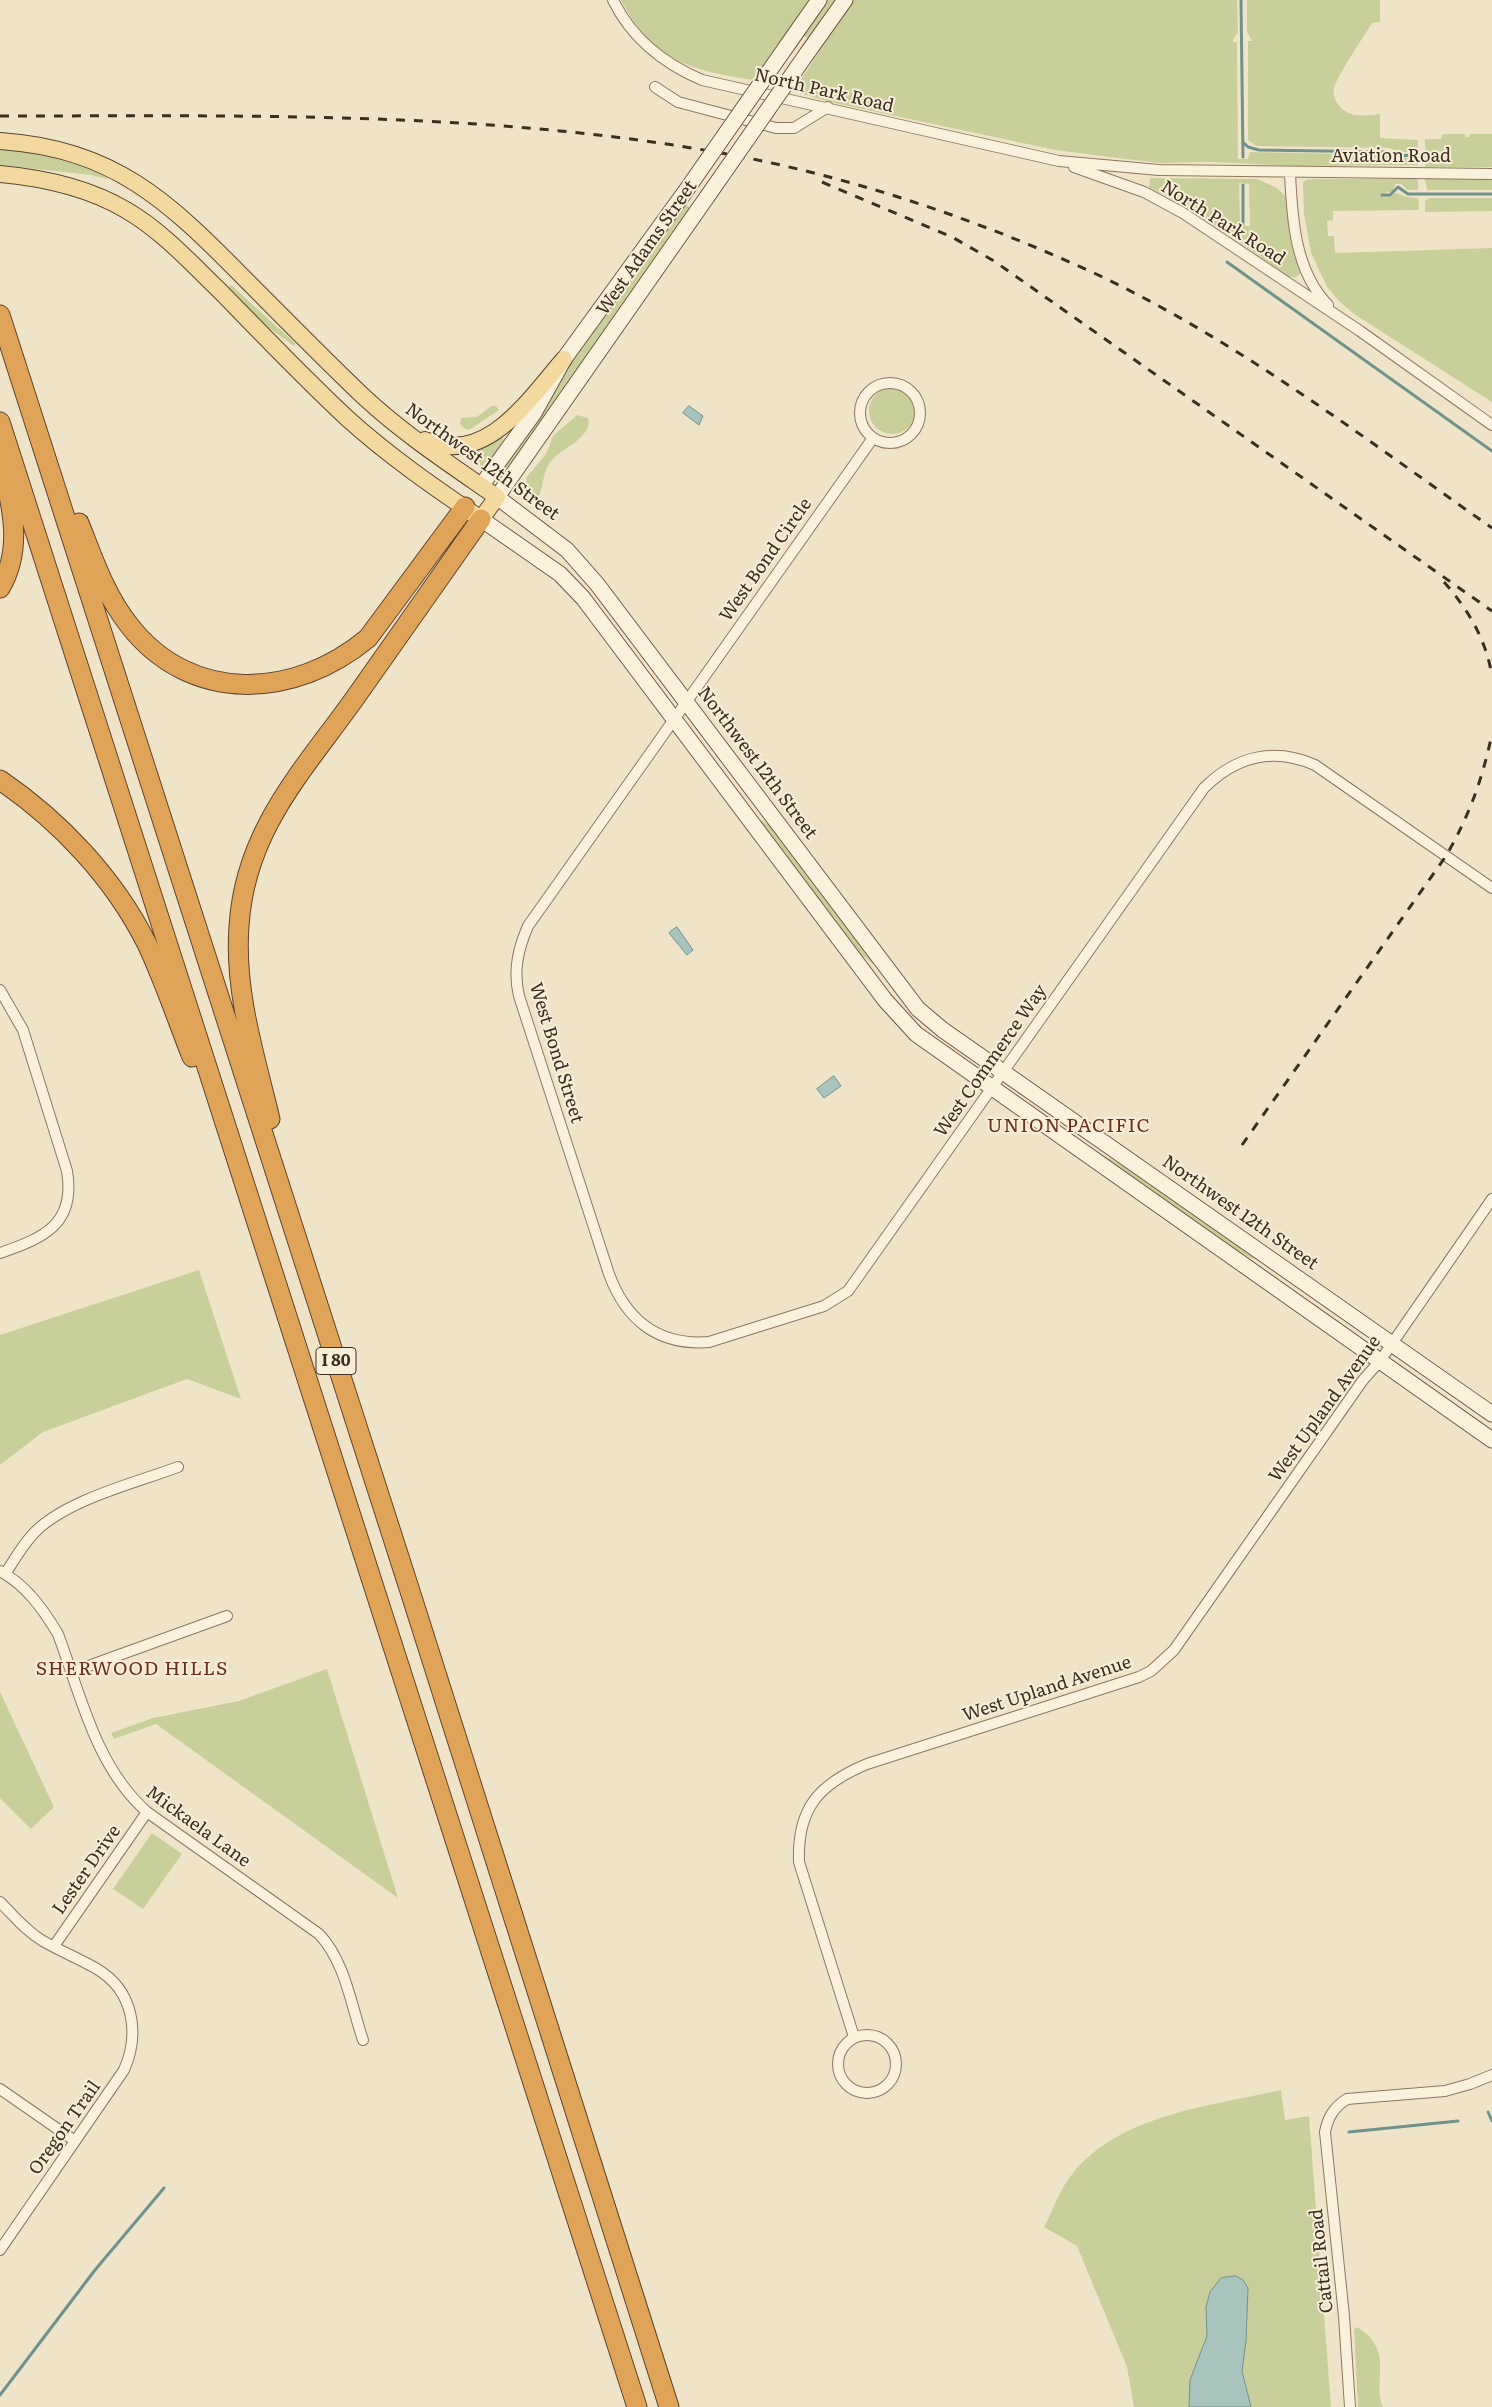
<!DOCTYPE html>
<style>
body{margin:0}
canvas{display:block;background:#f0e4c8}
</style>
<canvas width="1492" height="2407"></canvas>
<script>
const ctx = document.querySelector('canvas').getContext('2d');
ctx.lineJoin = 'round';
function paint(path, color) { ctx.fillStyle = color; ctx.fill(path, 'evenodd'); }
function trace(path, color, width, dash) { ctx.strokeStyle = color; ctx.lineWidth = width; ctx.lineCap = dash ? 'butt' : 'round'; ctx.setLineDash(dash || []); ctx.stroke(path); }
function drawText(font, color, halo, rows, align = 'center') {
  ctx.font = font + ' Literata,serif'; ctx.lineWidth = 4; ctx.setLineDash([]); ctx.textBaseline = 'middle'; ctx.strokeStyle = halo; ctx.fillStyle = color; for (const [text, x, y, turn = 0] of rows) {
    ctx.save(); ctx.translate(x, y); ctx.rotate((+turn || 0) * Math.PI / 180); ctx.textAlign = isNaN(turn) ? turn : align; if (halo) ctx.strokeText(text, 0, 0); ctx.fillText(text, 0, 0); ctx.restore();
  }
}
const green = new Path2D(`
 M621,0H812L754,80C692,71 652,60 621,0Z
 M827,0H837L810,40L803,35Z
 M854,0H1237L1238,32L1233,40V42H1237L1238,159H1248L1250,152L1388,155L1395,162H1400L1402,156L1411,159L1414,157V152H1399L1389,148L1256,146L1248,140V41H1252L1247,32V0H1380V22L1372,23C1364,36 1337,76 1334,88C1331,101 1344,114 1356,115C1364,116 1372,115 1380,114V138L1418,140V165L1299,166L1208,162L1161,163L1126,159L1055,150L830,102L793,91Z
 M1445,134H1465V137H1469L1470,134H1492V167H1425V139H1441L1442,135Z
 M0,148C38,154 72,161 108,175L107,179L91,175L0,165Z
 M1150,178L1257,179L1277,188L1284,195L1288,202L1300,274L1296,277H1289C1243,245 1200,211 1149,188ZM1239,183L1249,184L1250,226H1240Z
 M1314,179H1418V190H1408L1401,184H1395L1393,192L1383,193L1384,196L1397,193L1406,197L1418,198L1419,210L1333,211V220L1327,221L1328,236H1334L1335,253L1492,248V402L1354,314L1339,301L1327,287L1311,253L1304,214L1303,183L1306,180Z
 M1425,179H1492V190H1427Z
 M1429,198H1492V211L1425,212V201Z
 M685,204L692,209L513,464L502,475L500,473L541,415L566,369Z
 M231,285L296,344L294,346L261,322L228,288Z
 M869 411a23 23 0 1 1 46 0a23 23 0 1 1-46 0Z
 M491,406H496L499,410L469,430L463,428L460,423L461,418L477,417Z
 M577,415L588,418C593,435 567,447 556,456C539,470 546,492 535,501L528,494L526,478L546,454L553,436Z
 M501,437L504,439L484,470L465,458L464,455L477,451Z
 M762,820L777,832L876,964L874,965L858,952L760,822Z
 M1093,1150L1126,1167L1237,1244L1254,1257L1253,1259L1223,1244Z
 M199,1270L241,1399L187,1379L43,1432L0,1465V1335Z
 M327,1669L398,1898L156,1724L114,1739L111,1733L153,1718L239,1701Z
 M0,1692L54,1807L31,1829L0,1798Z
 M152,1833L182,1854L143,1909L113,1889Z
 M1281,2090L1285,2120L1309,2116L1331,2407H1134L1127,2367L1077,2246L1044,2227C1053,2210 1060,2188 1073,2173C1121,2114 1211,2106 1281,2090Z
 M1357,2327C1395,2350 1372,2379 1383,2407H1358L1354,2329Z`);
const water = new Path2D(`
 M689,406L703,416L699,425L683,413Z
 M677,927L693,950L687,955L669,933Z
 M834,1076L841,1086L824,1098L817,1089Z
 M1236,2276L1243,2280L1248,2288L1246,2341L1242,2371L1251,2407H1189L1190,2380L1207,2336L1206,2307L1210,2292L1221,2278Z`);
const stream = new Path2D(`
 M1241,0L1243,157
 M1243,142L1248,147L1259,150L1387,152L1393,154L1397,161
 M1396,156L1414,155
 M1243,185V225
 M1382,195H1390L1398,187L1408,194H1492
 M1227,262L1492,451
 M1488,2112L1492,2121
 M1349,2132L1458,2121
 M0,2395L95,2270L164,2188`);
const minor = new Path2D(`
 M613,0C632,39 663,63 702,80L1059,161L1159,170L1492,174
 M655,87L678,102L776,128H794L828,107
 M1074,167L1144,192L1183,213L1360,331L1492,425
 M1290,173C1292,219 1295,271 1328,305
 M860 413a30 30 0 1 1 60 0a30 30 0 1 1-60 0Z
 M873,438L528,926C518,949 513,971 519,996L609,1274C626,1320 658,1346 709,1342L824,1306L848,1291L1204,788C1236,756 1274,747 1315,765L1492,888
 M0,990L23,1030L67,1171C76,1224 44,1238 0,1253
 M0,1571C26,1585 43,1609 58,1634C81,1696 96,1767 147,1812L319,1934C345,1961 351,2005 363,2040
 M5,1574C15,1559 24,1542 37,1530C70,1499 135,1483 178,1467
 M72,1672L227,1616
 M0,1902C14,1916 26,1931 43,1941C60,1951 80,1959 97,1969C134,1991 140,2034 124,2070L0,2250
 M54,1946L147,1812
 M838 2064a29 29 0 1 1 58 0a29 29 0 1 1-58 0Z
 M854,2037L799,1862C797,1808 819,1784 867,1764L1139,1677L1151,1671L1174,1650L1363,1380L1380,1361L1492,1199
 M0,2089L75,2141
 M1350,2407L1344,2316L1325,2132C1328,2117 1334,2107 1347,2099L1445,2091L1470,2084L1492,2075`);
const secondary = new Path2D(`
 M786,47L819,0
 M808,52L845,0
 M707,197L497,497L567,550L597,584L918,1009L943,1030L1492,1414
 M481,486L534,413L564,359L685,192
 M481,519L560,574L583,598L885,1000L916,1034L1492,1440`);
const primary = new Path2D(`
 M0,141C114,149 167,200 243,277C283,317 323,358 364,397C405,435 451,465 497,497L481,519C435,488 389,456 348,419C304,378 262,334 220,291C190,262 162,231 126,210C87,187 44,178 0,174
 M425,440C486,467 529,399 564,359`);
const motorway = new Path2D(`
 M0,315L409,1588L669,2407
 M0,422L637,2407
 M79,523C93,558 105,595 129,625C191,705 295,699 368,638L465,507
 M0,588C24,548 11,504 2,462
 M0,780C60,821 114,878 147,944C164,980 177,1019 192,1057
 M270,1119C255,1056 234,992 239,926C245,830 303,771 355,698C397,638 439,578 481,519`);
const rail = new Path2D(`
 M0,116C250,116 502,110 748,158C867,182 986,223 1096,274C1238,341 1364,438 1492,528
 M822,182L952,237L994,261L1492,611
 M1444,582C1468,609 1487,641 1492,677
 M1242,1145L1446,856C1470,814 1482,780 1492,734`);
const secondaryBridge = new Path2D(`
 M685,192L786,47
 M707,197L808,52`);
const shields = [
 [336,1361,40]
];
const shieldNames = [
 ["I 80",336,1361]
];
const streetNames = [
 ["North Park Road",824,91,13],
 ["Aviation Road",1391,157],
 ["North Park Road",1223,223,32],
 ["West Adams Street",647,248,-55],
 ["Northwest 12th Street",482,462,36],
 ["West Bond Circle",766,560,-55],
 ["Northwest 12th Street",757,763,53],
 ["West Bond Street",556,1053,73],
 ["West Commerce Way",991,1061,-55],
 ["Northwest 12th Street",1240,1213,35],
 ["West Upland Avenue",1325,1409,-54],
 ["West Upland Avenue",1047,1689,-18],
 ["Mickaela Lane",198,1827,36],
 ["Lester Drive",87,1870,-55],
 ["Oregon Trail",65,2128,-55],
 ["Cattail Road",1322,2261,-96]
];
const neighbourhoodNames = [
 ["UNION PACIFIC",1069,1126],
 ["SHERWOOD HILLS",132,1669]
];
paint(green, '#c9cf9b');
paint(water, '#a9c4bc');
trace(water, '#6f938a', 1);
trace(stream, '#6f938a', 3);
trace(minor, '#8d765c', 12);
trace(secondary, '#6f573f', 17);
trace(primary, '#5b4430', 18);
trace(motorway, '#5b4430', 21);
trace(minor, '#faf1dc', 10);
trace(secondary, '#faf1dc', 15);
trace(primary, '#f3d9a0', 16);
trace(motorway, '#e0a458', 19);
trace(rail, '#3d2e20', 3, [9, 9]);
trace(secondaryBridge, '#6f573f', 17, []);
trace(secondaryBridge, '#faf1dc', 15);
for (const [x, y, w] of shields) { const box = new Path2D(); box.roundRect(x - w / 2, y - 13.5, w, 27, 4); ctx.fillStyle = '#f7eed8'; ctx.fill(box); trace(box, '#3d2e20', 1); }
drawText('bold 16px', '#3d2e20', null, shieldNames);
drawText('18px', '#3d2e20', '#f7eed8', streetNames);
ctx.letterSpacing = '1px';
drawText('19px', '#6b2e1e', '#f7eed8', neighbourhoodNames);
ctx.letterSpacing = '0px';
</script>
